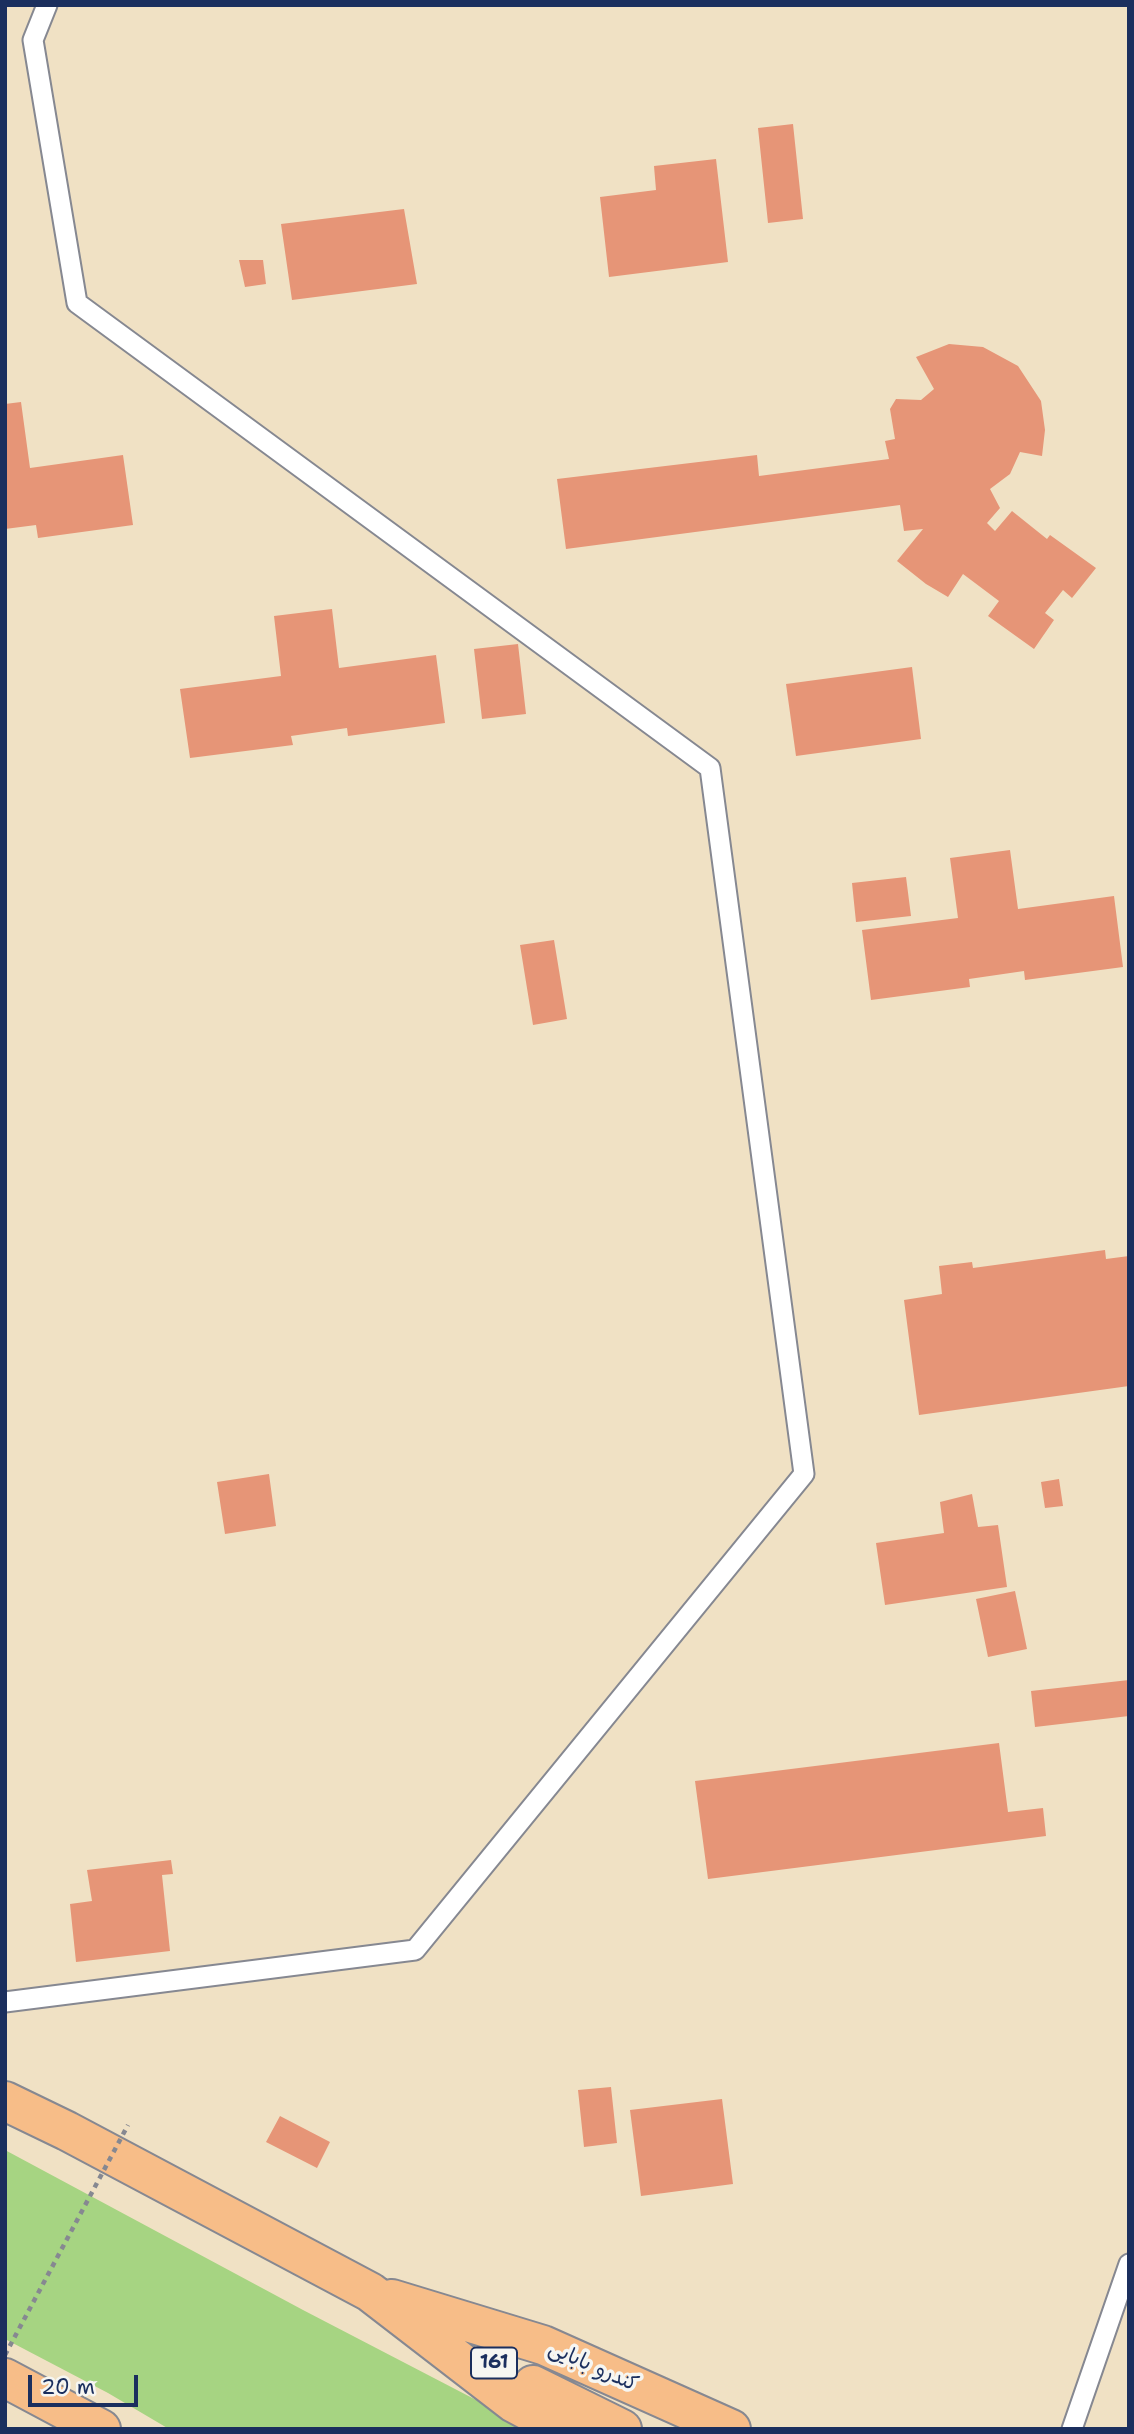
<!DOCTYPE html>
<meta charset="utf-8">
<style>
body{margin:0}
#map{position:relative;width:1134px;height:2434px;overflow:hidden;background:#f0e1c4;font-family:"Shantell Sans",sans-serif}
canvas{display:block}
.frame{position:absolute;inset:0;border:7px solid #1b2f5e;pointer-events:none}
.scale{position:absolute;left:28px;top:2375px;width:110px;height:32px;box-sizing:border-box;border:4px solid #1b2f5e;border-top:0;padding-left:9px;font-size:21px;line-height:24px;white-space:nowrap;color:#1b2f5e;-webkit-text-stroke:5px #f6f6f2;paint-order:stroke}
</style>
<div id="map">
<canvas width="1134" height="2434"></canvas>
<div class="frame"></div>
<div class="scale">20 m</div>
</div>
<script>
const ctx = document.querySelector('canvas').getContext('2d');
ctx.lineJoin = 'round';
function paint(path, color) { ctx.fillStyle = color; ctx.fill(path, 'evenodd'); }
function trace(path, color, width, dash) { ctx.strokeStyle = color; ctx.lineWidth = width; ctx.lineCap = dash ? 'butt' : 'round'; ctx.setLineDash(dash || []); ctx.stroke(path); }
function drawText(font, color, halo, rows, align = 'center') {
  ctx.font = font + ' "Shantell Sans","Playpen Sans Arabic",sans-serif'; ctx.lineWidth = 7; ctx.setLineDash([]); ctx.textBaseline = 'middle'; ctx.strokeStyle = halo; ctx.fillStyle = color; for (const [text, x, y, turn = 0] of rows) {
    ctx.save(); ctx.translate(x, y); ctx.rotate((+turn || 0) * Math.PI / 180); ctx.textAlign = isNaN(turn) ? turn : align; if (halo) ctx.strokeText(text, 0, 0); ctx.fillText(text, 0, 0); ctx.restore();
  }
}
const green = new Path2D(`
 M5,2150L303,2310L532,2429H169L108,2393L5,2339Z`);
const building = new Path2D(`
 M793,124L803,219L768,223L758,128Z
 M716,159L728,262L609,277L600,197L656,190L654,166Z
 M404,209L417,284L292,300L281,224Z
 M239,260H263L266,284L245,287Z
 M949,344L983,347L1018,366L1041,401L1045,430L1042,456L1020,452L1010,474L990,489L1000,508L987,523L995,531L1012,511L1047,539L1050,535L1096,568L1072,598L1063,590L1045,613L1054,620L1034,649L988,616L999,601L963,574L948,597L926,584L897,561L923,529L904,531L900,505L566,549L557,479L757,455L759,476L889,459L885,441L895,439L890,409L896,399L921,400L934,389L916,357Z
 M21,402L30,468L123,455L133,525L38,538L36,525L5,529V404Z
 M332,609L339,668L436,655L445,723L348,736L347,728L291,736L293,745L190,758L180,689L281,676L274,616Z
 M518,644L526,714L482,719L474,649Z
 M912,667L921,739L796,756L786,684Z
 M1010,850L1018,909L1114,896L1123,967L1025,980L1024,971L969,979L970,987L871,1000L862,930L958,918L950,858Z
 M906,877L911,916L856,922L852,883Z
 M554,940L567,1019L533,1025L520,945Z
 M1105,1250L1106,1259L1129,1256V1386L919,1415L904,1300L942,1294L939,1266L972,1262L973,1268Z
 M269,1474L276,1526L225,1534L217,1482Z
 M1059,1479L1063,1506L1045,1508L1041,1482Z
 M972,1494L978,1527L998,1525L1007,1587L885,1605L876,1543L944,1533L940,1502Z
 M1015,1591L1027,1649L988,1657L976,1599Z
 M1129,1680V1716L1035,1727L1031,1691Z
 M999,1743L1008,1812L1043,1808L1046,1836L708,1879L695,1781Z
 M171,1860L173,1874L162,1875L170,1951L76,1962L70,1904L92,1901L87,1870Z
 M611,2087L617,2143L584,2147L578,2090Z
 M722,2099L733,2184L641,2196L630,2110Z
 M280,2116L330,2142L317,2168L266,2142Z`);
const service = new Path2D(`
 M5,2002L415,1950L804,1474L710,768L77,303L33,40L47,5
 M1072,2429L1129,2264`);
const primary = new Path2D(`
 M5,2101L67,2131L370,2292L514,2403L563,2429
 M392,2299L543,2345L731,2429
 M533,2385L622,2429`);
const trunk = new Path2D(`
 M5,2378L101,2429`);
const pathBridge = new Path2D(`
 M5,2355L128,2125`);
const shields = [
 [494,2363,46]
];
const shieldNames = [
 ["161",494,2363]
];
const streetNames = [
 ["کندرو بابایی",593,2367,24]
];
paint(green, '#a6d482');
paint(building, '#e69577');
trace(service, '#868891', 23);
trace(primary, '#868891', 42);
trace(trunk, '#868891', 42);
trace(service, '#fff', 19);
trace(primary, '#f7bd88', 38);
trace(trunk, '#f7bd88', 38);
trace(pathBridge, '#868891', 4.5, [5, 5]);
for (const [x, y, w] of shields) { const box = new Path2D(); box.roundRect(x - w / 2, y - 15.5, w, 31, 5); ctx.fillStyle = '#f6f6f2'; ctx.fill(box); trace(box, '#1b2f5e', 2); }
drawText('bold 19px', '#1b2f5e', null, shieldNames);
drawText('21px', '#1b2f5e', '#f6f6f2', streetNames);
</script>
